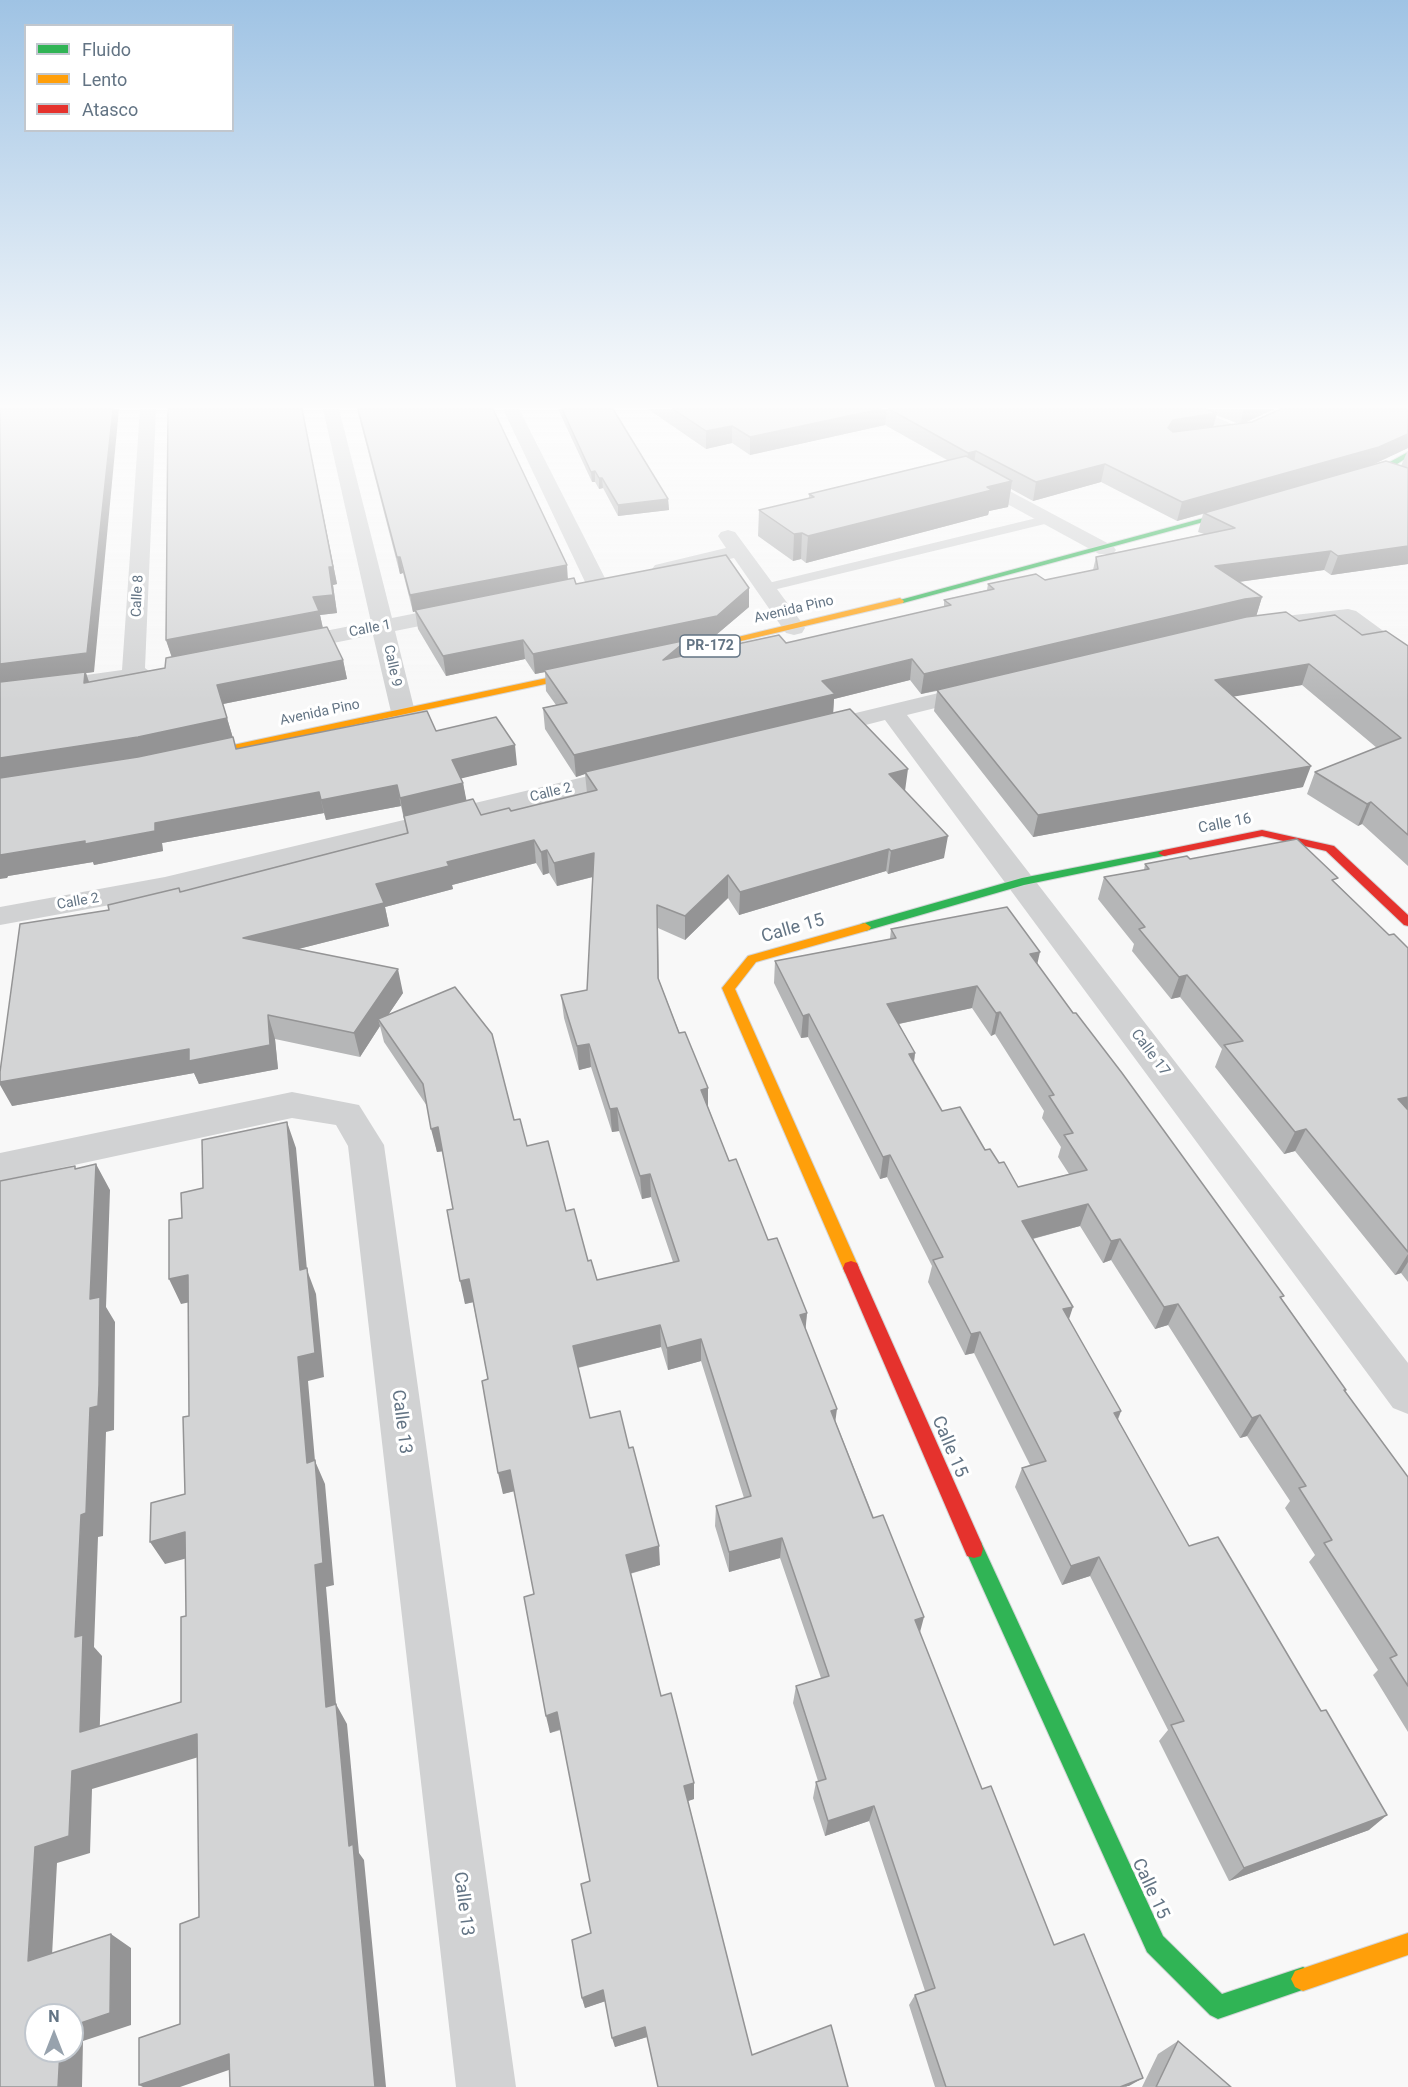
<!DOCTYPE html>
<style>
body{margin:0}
#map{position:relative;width:1408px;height:2087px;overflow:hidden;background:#f8f8f8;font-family:Roboto,sans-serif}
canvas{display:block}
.legend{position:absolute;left:24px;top:24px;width:210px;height:108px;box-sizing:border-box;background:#fff;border:2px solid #c1c7ce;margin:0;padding:8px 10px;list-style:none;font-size:18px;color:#637484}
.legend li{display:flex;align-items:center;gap:12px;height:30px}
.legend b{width:30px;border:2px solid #c1c7ce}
.north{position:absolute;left:24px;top:2003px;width:60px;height:60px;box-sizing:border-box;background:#fff;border:2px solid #c1c7ce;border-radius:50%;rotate:0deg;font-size:16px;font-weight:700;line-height:24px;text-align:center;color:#637484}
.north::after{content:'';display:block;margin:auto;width:21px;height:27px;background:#97a2ad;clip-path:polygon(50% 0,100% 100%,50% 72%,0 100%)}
</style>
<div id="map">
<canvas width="1408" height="2087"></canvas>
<ul class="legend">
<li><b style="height:8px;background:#30b455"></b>Fluido</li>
<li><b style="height:8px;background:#ff9f0a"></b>Lento</li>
<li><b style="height:8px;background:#e5322d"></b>Atasco</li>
</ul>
<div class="north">N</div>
</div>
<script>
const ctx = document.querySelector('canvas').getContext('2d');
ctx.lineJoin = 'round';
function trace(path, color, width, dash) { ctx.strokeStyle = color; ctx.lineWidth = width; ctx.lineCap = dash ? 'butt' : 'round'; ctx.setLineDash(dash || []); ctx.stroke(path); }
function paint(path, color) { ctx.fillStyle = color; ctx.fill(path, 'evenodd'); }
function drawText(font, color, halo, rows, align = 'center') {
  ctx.font = font + ' Roboto,sans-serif'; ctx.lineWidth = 6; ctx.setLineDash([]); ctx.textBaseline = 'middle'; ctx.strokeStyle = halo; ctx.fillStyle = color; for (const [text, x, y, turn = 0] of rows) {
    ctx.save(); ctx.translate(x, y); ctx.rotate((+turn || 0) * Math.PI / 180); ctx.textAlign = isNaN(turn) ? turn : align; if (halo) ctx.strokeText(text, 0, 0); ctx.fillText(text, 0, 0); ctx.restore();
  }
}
const lane = new Path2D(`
 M1049,515L1055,519L1053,522L765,592L758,588L760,585Z`);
const street = new Path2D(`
 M140,409H156L145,668L153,674L149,679L133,683L0,701V687L122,670Z
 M323,409H339L392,618L462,604L470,606L473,611L470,616L395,631L415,712L412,717L403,719L394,717L391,712L373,635L289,652L281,650L278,645L281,640L289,638L371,622Z
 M503,409H519L608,584L605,589L597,590L589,589L586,584Z
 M1175,409H1197L1246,430L1249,434L1246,438H1234L1177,413Z
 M972,471L1113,546L1116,550L1113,554H1099L965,481L963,477L965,473Z
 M728,530L735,532L802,623L805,628L802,633L794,635L786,633L734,558L662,575L655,573L652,569L655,565L726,548L718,536L721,532Z
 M1348,609L1356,611L1408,649V667L1400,665L1343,623L1294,629L1286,627L1283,622L1286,617L1294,615Z
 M980,683L988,685L992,690L988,695L907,715L1408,1363V1414L1393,1408L885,720L815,738L806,735L802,730L806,725Z
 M630,766L639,768L643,774L639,780L165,895L0,925V907L165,877Z
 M292,1092L359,1105L384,1145L516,2087H456L348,1146L336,1125L292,1118L0,1181V1153Z`);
const fast = new Path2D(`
 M1408,452V457L1383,473L1352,481L1348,479L1377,469Z
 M1241,508L1248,510L903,603L896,601Z
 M1164,850L1168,851V855L1024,885L865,931L859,927L861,924L1022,878Z
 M974,1540L981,1542L1163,1936L1222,1994L1303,1967L1311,1971L1315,1979L1311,1987L1218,2019L1210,2015L1147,1952L965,1549L967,1542Z`);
const slow = new Path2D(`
 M900,598L904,601L903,603L643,664L638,661Z
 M589,669L592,670V674L191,760L186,757L191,754Z
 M865,923L871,927L869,930L756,962L735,989L859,1268L857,1273L851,1275L845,1273L843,1268L722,988L748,956Z
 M1408,1933V1955L1303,1991L1295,1987L1291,1979L1295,1971Z`);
const jam = new Path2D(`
 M1262,830L1334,846L1408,915V926L1404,925L1326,851L1262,836L1164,856L1158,853L1164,850Z
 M851,1261L857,1263L859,1268L981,1542L983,1549L981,1556L974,1558L967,1556L843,1268L845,1263Z`);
const wall = new Path2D(`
 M0,409L94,672L86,673L89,682L165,668L172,657L166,640L302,409L337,584L333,585L337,613L320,615L323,628L343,660L347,679L223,704L236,749L436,731L517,765L461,778L463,783L466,801L481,815L511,811L587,793L585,774L576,777L545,729L543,708L556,705L546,691L545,672L535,674L525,659L446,676L418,629L415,611L413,612L403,573L400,574L357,409H493L568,579L576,584L749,607L716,635L687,641V655L786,643L944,607V600L987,590L988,584L1045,580L1093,570L1096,557L1204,534L1198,532L1203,514L1177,521L1101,482L1033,501L1011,489L1008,507L989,511L988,515L806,563L801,559L793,561L758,536L759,510L809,498V494L947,460L885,425L750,455L732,443L706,449L648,409H1274L1242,424L1408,409V448L1372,465L1401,466L1407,452L1408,451V564L1331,575L1324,570L1239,582L1262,597L1256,616L1299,621L1408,646V866L1362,824L1358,826L1307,794L1315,772L1377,748L1302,685L1233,696L1303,787L1033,837L934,711L937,691L921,694L910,680L834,699L833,713L905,791L944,858L888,874L886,871L739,915L728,898L685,940L658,928L659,980L729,1161L768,1240L807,1313L805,1329L835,1420L982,1789L1054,1945L1127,2087H935L909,2005L915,1995L925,1991L869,1821L825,1836L813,1798L816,1782L818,1781L793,1703L796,1686L821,1678L780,1558L729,1572L715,1526L716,1506L744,1498L701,1361L668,1370L661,1347L578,1368L590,1418L660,1565L630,1574L661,1696L694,1783V1799L688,1801L752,2055L848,2087L647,2037L615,2047L605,2001L585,2008L582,1998L591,1933L590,1881L561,1730L550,1733L534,1594L514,1491L503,1494L488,1379L473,1302L465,1304L453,1209L443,1151L437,1152L427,1106L384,1042L380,1026L360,1057L275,1039L278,1069L199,1084L194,1073L12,1106L109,910L407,833L401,806L326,820L324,813L162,843L163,851L94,865L93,862L8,876L7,878ZM1216,415L1239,424L1213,427ZM536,863L543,875L549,873L557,886L593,877L587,990L561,995L564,1018L579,1070L591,1067L612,1132L619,1131L642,1199L651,1197L673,1262L597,1280L566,1211L527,1146L514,1120L388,1015L403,993L298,949L389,926L385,907L453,889L452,885Z
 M558,409H613L668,499L669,510L618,516L603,488L599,489L595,482H592Z
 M1190,859L1336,883L1389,935L1408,948V1282L1401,1273L1395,1275L1295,1151L1284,1154L1215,1067L1222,1049L1180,997L1171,999L1132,951L1134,944L1098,899L1104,877L1144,870L1145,864Z
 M891,929L1037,964L1282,1299L1346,1390L1345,1392L1408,1477V1732L1373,1675L1378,1670L1309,1562L1315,1555L1285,1508L1290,1501L1247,1436L1240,1438L1168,1325L1155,1329L1111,1260L1103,1263L1080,1226L1033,1239L1069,1320L1121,1411L1118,1420L1189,1546L1369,1830L1229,1881L1159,1741L1168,1730L1090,1576L1062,1585L1015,1487L1022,1468L1030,1465L974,1353L965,1355L928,1282L932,1266L887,1177L880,1179L808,1037L801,1038L774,983L775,961L890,939ZM972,1008L991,1036L995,1034L1044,1111L1042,1118L1061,1147L1058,1157L1069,1174L1018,1187L999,1163L942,1111L914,1063L915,1053L899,1024Z
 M1178,2041L1231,2087H1142L1158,2054Z`);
const shadedWall = new Path2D(`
 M113,409H119L94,672L86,673L92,691L0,685V664Z
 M302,409L337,584L333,585L337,613L320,615L323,629L172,658L166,640L313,597Z
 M881,409H887L885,425L750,455V437Z
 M1244,409H1274L1240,425Z
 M1217,413L1212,431L1169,438L1168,428L1173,420Z
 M732,426V443L706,449V431Z
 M1408,434V448L1372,465L1177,521L1182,502Z
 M976,451L973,469L965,471L968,453Z
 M1105,464L1101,482L1033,501L1036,482Z
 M595,471V482H592L591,472Z
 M599,478H602L603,488L599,489Z
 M1012,481L1008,507L989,511L988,515L806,563L808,536L987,487Z
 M668,499L669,510L618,516V505Z
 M802,533L801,559L793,561L794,534Z
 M1408,546V564L1331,575L1338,556Z
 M1331,551L1324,570L1209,586L1215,566Z
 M397,557H400L403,573L400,574Z
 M567,565L568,581L413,612L410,595Z
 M749,588V607L716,635L687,641V660L544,670L545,672L535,674L533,654Z
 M1262,597L1256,617L1238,619L921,694L924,674L1245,599Z
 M523,640L525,659L446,676L443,656Z
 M912,659L910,680L834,699L833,715L585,772V774L576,777L574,755L822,681Z
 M343,660L347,679L223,704L217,685Z
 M1309,664L1302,685L1208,701L1215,680Z
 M227,718L233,738L145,757L0,780V758Z
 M515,745L517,765L455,780L452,760Z
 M1311,766L1303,787L1033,837L1038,815Z
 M908,769L905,791L889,774Z
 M463,783L467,803L404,818L400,798Z
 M397,785L401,806L326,820L321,800Z
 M319,792L324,813L162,843L163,851L94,865L93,862L8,876L7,878L0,879V855L155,823Z
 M1371,802L1362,824L1358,826L1367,804Z
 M948,836L944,858L888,874L891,851Z
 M534,840L536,863L452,885L453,889L385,907L389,926L251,961L243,938L376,884L447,862Z
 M889,849L886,871L739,915L740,892Z
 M547,850L549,873L543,875L541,852Z
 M594,853L596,876L557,886L554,863Z
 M728,875V898L685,940V916Z
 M1040,952L1035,974L1030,954Z
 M398,969L403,993L382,1024L378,1019L380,1026L360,1057L354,1033Z
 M1187,975L1180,997L1171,999L1179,977Z
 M977,986L972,1008L884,1027L887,1004Z
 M1000,1012L995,1034L991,1036L996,1013Z
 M809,1014L808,1037L801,1038L803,1016Z
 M268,1015L275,1039L278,1069L199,1084L194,1073L12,1106L0,1085V1082L189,1049Z
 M589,1044L591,1067L579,1070L577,1046Z
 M915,1053L912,1075L909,1054Z
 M708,1088V1112L701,1090Z
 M1408,1097V1116L1398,1099Z
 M617,1108L619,1131L612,1132L610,1109Z
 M287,1122L296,1148L307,1270L316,1294L324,1377L308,1381L315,1461L325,1484L334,1585L326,1587L338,1727L326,1707L298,1357L300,1270Z
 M438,1127L444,1151L437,1152L431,1129Z
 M1306,1129L1295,1151L1284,1154L1295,1132Z
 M890,1155L887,1177L880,1179L883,1157Z
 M96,1164L110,1190L106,1307L115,1322L114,1430L106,1432L103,1536L98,1537L94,1647L102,1656L99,1751L80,1732L75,1637L81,1515L90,1408V1299Z
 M650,1174L651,1197L642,1199L640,1176Z
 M1088,1204L1080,1226L1016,1243L1022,1221Z
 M1120,1239L1111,1260L1103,1263L1111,1241Z
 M1408,1254V1262L1401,1273L1395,1275Z
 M188,1275L200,1300L181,1304L169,1279Z
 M469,1279L474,1302L465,1304L460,1281Z
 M1178,1304L1168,1325L1155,1329L1164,1307Z
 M1073,1307L1066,1328L1063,1309Z
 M807,1313L805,1335L800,1315Z
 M660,1325L661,1347L576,1368L573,1346Z
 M980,1332L974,1353L965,1355L971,1334Z
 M701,1339V1361L668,1370L667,1348Z
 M837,1409L834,1431L831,1411Z
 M1121,1411L1112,1432L1114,1413Z
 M1260,1415L1247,1436L1240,1438L1252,1418Z
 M510,1470L515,1491L503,1494L498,1473Z
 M185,1532L199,1555L165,1564L150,1542Z
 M782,1538L780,1558L729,1572V1552Z
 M659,1546L660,1565L628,1574L626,1555Z
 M1099,1557L1090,1576L1062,1585L1071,1566Z
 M924,1617L919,1636L915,1620Z
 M336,1704L347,1724L359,1853L364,1860L386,2087H375L349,1846Z
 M557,1712L561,1729L550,1733L546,1716Z
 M197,1734L212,1753L92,1789L90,1853L57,1863L51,1974L28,1961L35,1847L72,1771Z
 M694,1783V1799L685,1802L684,1786Z
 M874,1806L869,1821L825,1836L828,1821Z
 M1387,1815L1369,1830L1229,1881L1244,1868Z
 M111,1934L131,1948V2025L83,2041L82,2087H58L60,2051H72V2026Z
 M603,1990L606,2001L585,2008L582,1998Z
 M645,2027L647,2037L615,2047L612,2038Z
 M229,2054L246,2064L180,2087H143L139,2085Z
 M1143,2078L1129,2086L1120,2087Z`);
const building = new Path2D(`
 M0,409H113L87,653L0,664Z
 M168,409H302L333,567H329L333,595L313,597L319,611L166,640Z
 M358,409H493L567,565L410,595L400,557H397Z
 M562,409H613L668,499L618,505L602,478H599L595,471L591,472Z
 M673,409H881L750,437L732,426L706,431Z
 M889,409H1206L1217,413L1173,420L1168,428L1173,432L1252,422L1281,409H1408V434L1379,447L1182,502L1105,464L1036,482L976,451L968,453Z
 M966,456L1012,481L987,487L992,490L808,536L802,533L794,534L759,510L814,497L809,494Z
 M1386,461L1408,468V546L1338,556L1331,551L1215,566L1262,597L1245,599L924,674L912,659L822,681L835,694L574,755L543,708L567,703L544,670L687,640L663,660L779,635L786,643L951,605L944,600L994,589L988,584L1036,574L1045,580L1098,569L1096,557L1235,528L1204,513Z
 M726,555L749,588L717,616L533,654L523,640L443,656L415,610L574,578L576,584Z
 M1286,612L1299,621L1335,615L1362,635L1386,631L1408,646V835L1371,802L1367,804L1315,772L1401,738L1309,664L1215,680L1311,766L1038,815L937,690L1246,617Z
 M327,627L343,660L217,685L227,718L138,737L0,758V682L85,672L84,683L165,668L166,658Z
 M850,709L908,769L889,774L948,836L891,851L889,849L740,892L728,875L685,916L657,905L658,978L679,1033L685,1032L708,1088L701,1090L729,1161L736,1159L768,1240L777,1238L807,1313L800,1315L837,1409L831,1411L873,1518L883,1515L924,1617L915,1620L982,1789L991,1786L1054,1945L1084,1934L1143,2078L1120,2087H946L915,1995L935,1988L874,1806L828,1821L816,1782L826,1779L796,1686L829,1676L782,1538L729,1552L716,1506L751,1496L701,1339L667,1348L660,1325L573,1346L590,1418L620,1411L629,1448L633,1447L659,1546L626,1555L661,1696L671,1693L694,1783L684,1786L752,2055L831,2025L848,2087H658L645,2027L612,2038L603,1990L582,1998L572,1940L591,1933L581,1884L590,1881L557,1712L546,1716L524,1597L534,1594L510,1470L498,1473L482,1381L488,1379L469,1279L460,1281L447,1210L453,1209L438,1127L431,1129L423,1084L378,1019L455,987L492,1034L514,1120L520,1119L527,1146L548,1141L566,1211L574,1209L588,1261L591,1260L597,1280L679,1261L650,1174L640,1176L617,1108L610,1109L589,1044L577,1046L561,995L587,990L594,853L554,863L547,850L541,852L534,840L447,862L449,866L376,884L384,903L243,938L398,969L354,1033L268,1015L270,1045L189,1061V1049L0,1082V1072L20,924L109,910L108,905L179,888L180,892L408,833L404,816L473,799L481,815L509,808L511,811L597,790L585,772Z
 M427,711L436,731L496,717L515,745L452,760L463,783L400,798L397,785L321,800L319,792L155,823V831L85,844V841L0,855V778L138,757L233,737L236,749Z
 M1297,839L1338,878L1332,880L1389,935L1394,934L1408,948V1097L1398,1099L1408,1110V1252L1306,1129L1295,1132L1224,1045L1243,1041L1187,975L1179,977L1139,929L1145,927L1104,877L1149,869L1145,864L1187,856L1190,859Z
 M1007,907L1040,952L1030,954L1073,1013H1076L1122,1073L1284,1296L1280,1297L1346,1390H1344L1408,1477V1686L1390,1658L1397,1655L1324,1543L1332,1540L1299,1488L1306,1486L1260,1415L1252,1418L1178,1304L1164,1307L1120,1239L1111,1241L1088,1204L1022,1221L1073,1307L1063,1309L1121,1411L1114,1413L1189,1546L1218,1537L1321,1711L1326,1710L1387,1815L1244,1868L1171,1725L1184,1721L1099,1557L1071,1566L1022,1468L1046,1461L980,1332L971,1334L933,1260L943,1257L890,1155L883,1157L809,1014L803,1016L775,961L896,938L891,929ZM977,986L996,1013L1000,1012L1054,1095L1049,1096L1073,1133L1064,1135L1087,1170L1018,1187L1004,1162L999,1163L990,1149L985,1150L960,1107L942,1111L909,1054L915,1053L887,1004Z
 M287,1122L300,1270L307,1268L315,1353L298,1357L307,1463L315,1460L323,1563L315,1565L326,1707L336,1704L349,1846L353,1844L375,2087H230L229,2054L139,2085V2038L180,2024V1924L199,1917L197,1734L72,1771L69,1836L35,1847L28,1961L111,1934L110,2013L72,2026V2015H36V2051H60L58,2087H0V1181L75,1166V1169L96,1164L90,1299L100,1297L99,1385L98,1406L90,1408L86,1513L81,1515L75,1637L83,1635L80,1732L181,1702V1617L186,1616L185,1532L150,1542L151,1503L185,1494L183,1417L189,1416L188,1275L169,1279V1220L182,1218L181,1193L203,1188L202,1140Z
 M1178,2041L1231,2087H1156Z`);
const farStreetnames = [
 ["Calle 8",138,596,-87],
 ["Avenida Pino",794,610,-13],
 ["Calle 1",370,629,-11],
 ["Calle 9",392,666,78],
 ["Avenida Pino",320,713,-12],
 ["Calle 2",551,793,-14],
 ["Calle 2",78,902,-10]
];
const shields = [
 [710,646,60]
];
const shieldNames = [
 ["PR-172",710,646]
];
const streetNames = [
 ["Calle 16",1225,824,-11],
 ["Calle 17",1150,1053,53]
];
const nearStreetnames = [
 ["Calle 15",793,929,-16],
 ["Calle 13",401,1422,83],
 ["Calle 15",949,1447,67],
 ["Calle 15",1150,1889,65],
 ["Calle 13",463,1904,83]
];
trace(fast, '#d3d5d7', 2);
trace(slow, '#d3d5d7', 2);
trace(jam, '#d3d5d7', 2);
paint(lane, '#d1d2d3');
paint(street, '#d1d2d3');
paint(fast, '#30b455');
paint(slow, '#ff9f0a');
paint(jam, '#e5322d');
paint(wall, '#b5b6b7');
paint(shadedWall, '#949495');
paint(building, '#d3d4d5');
trace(building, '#949495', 1.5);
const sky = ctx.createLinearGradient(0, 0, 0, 701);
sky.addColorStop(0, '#9fc3e4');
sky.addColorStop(0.58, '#fcfcfc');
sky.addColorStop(1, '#fcfcfc00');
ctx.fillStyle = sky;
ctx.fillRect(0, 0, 1408, 701);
drawText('14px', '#637484', '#fff', farStreetnames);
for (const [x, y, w] of shields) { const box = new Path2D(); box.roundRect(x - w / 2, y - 11, w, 22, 4.5); ctx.fillStyle = '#fff'; ctx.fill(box); trace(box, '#637484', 1.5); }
drawText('bold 14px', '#637484', null, shieldNames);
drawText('15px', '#637484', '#fff', streetNames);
drawText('18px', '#637484', '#fff', nearStreetnames);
</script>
